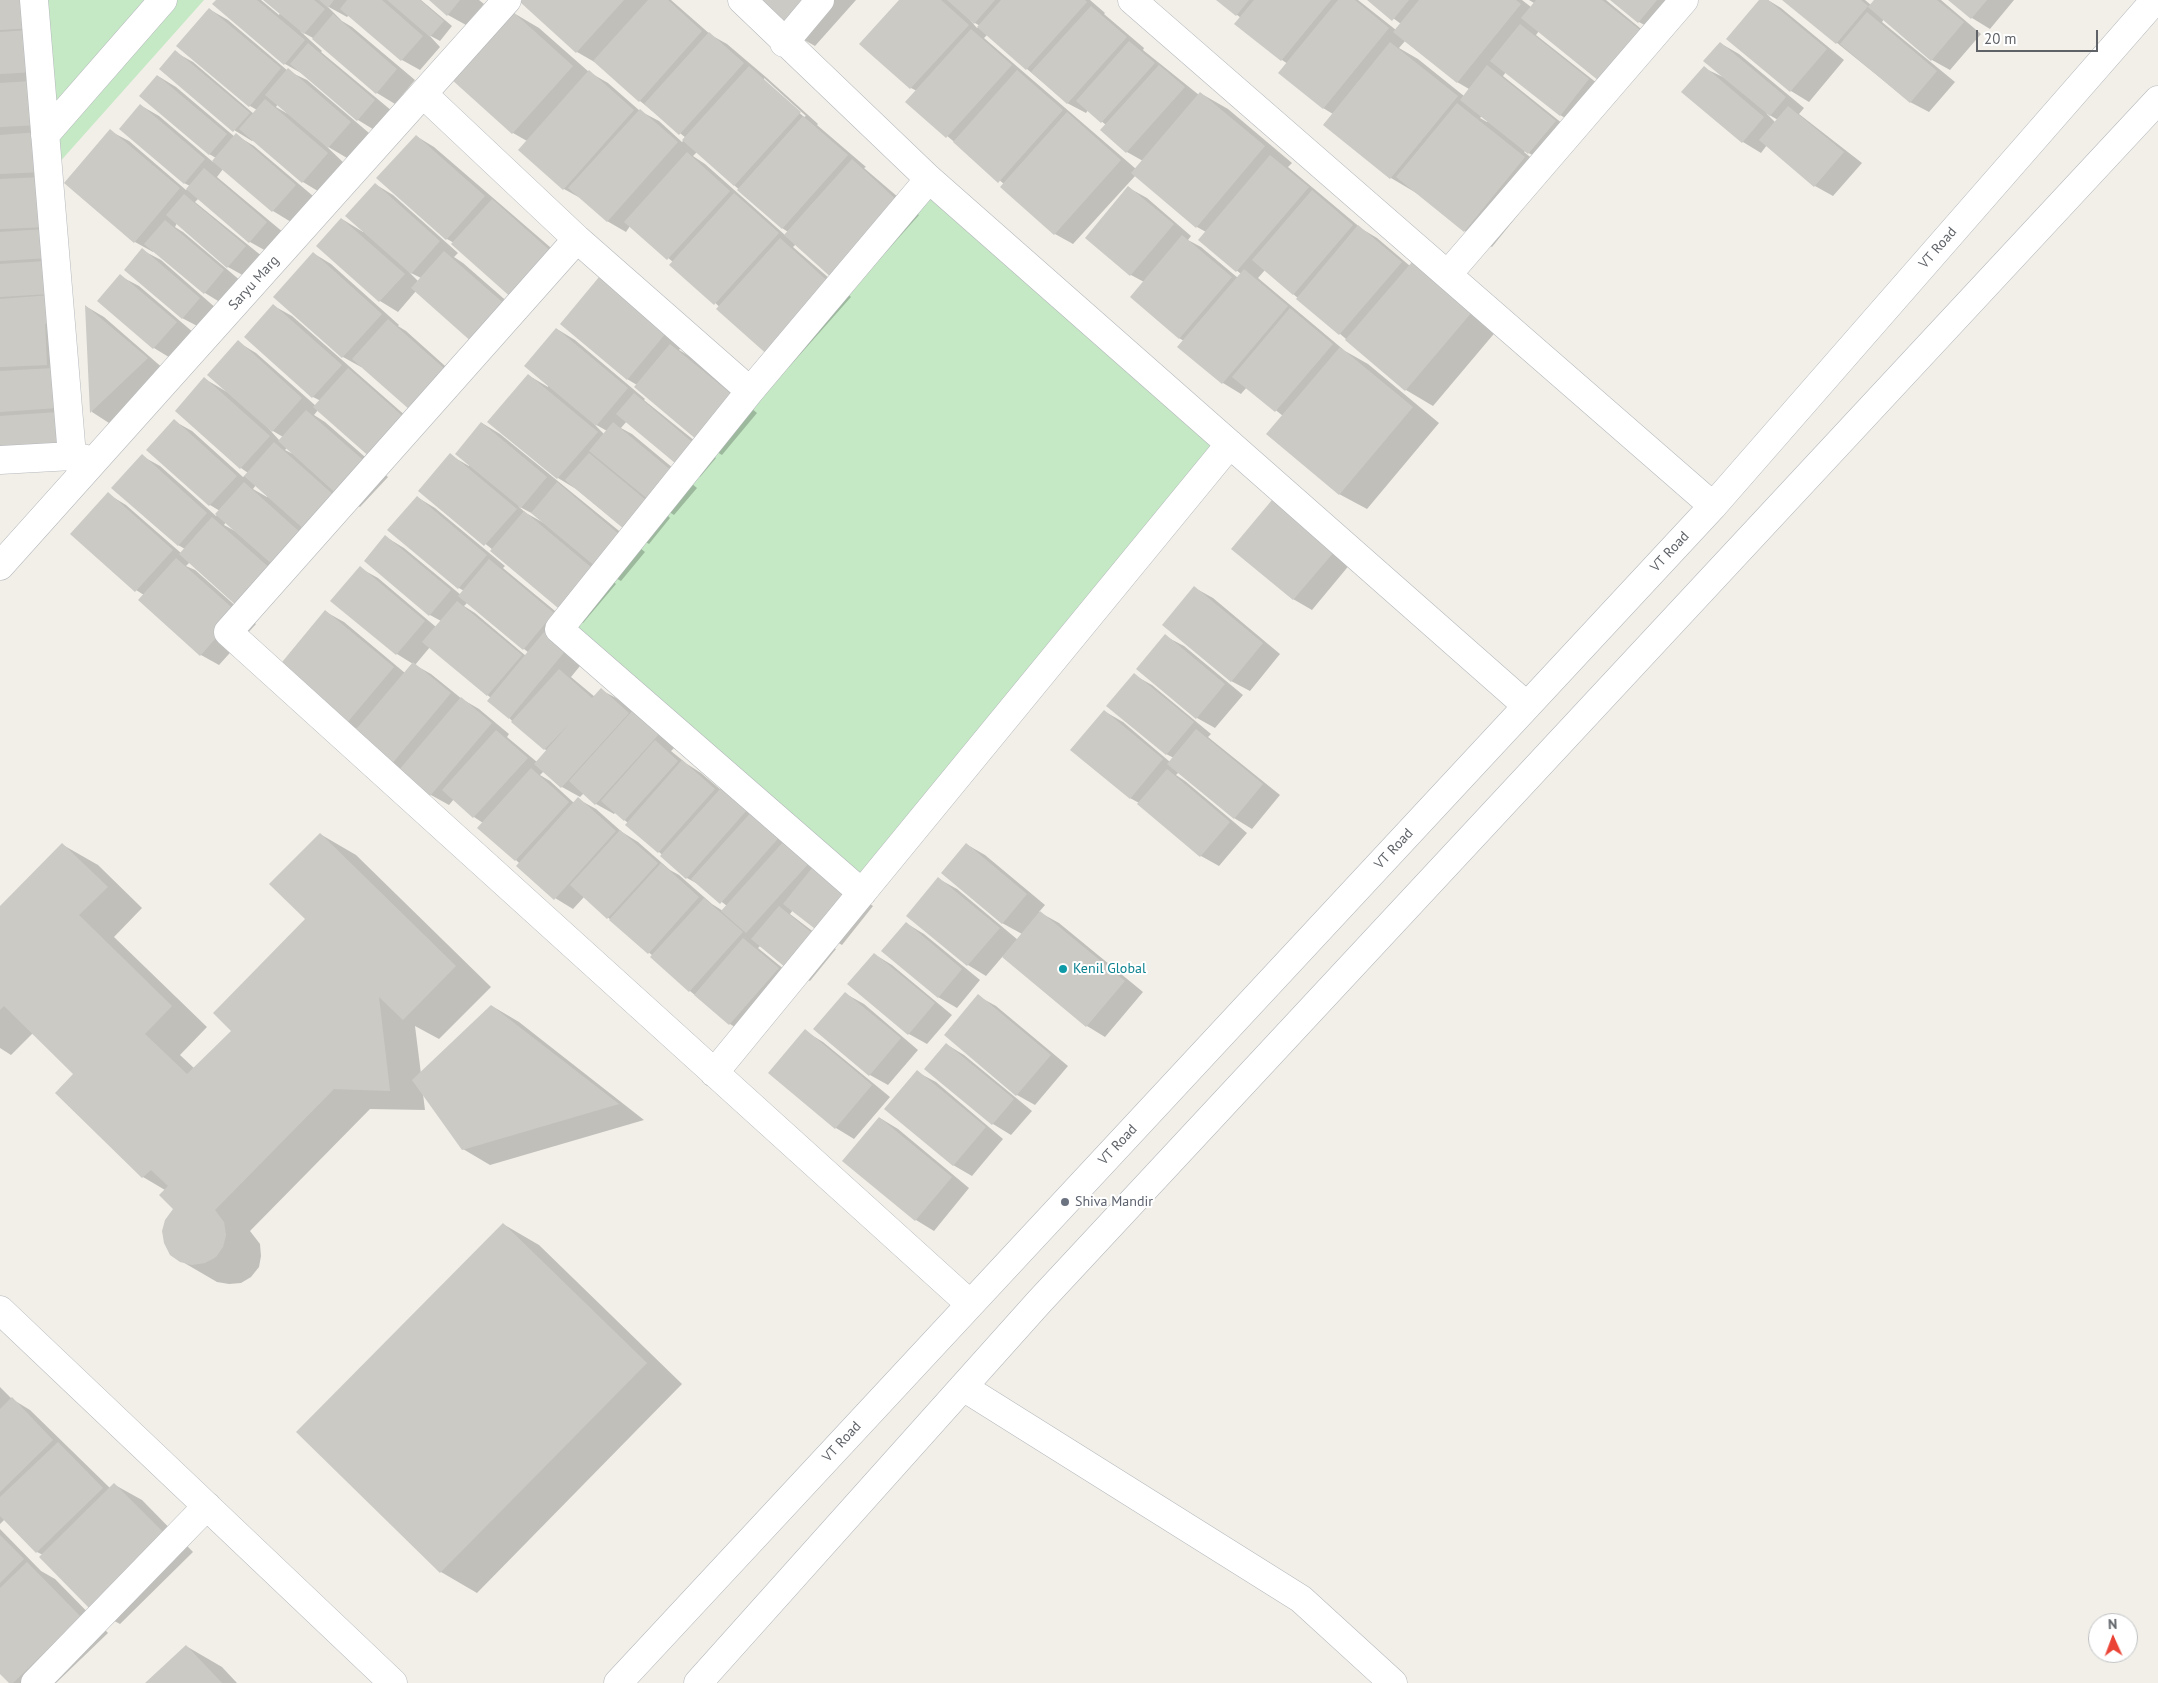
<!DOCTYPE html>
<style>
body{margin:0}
#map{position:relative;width:2158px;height:1683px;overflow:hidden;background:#f1efe8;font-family:"PT Sans",sans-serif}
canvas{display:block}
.north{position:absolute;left:2088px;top:1613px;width:50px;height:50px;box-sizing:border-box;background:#fff;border:1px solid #bfc1c3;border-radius:50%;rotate:358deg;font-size:14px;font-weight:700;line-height:20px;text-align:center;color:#5f6368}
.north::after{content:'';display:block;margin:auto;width:18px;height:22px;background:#ea4335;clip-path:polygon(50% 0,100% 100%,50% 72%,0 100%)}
.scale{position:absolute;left:1976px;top:30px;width:122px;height:22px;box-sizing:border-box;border:2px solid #5f6368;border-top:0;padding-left:6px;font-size:15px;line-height:18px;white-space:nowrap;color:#5f6368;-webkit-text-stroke:4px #fff;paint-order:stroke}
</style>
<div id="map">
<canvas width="2158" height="1683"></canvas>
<div class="north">N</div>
<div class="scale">20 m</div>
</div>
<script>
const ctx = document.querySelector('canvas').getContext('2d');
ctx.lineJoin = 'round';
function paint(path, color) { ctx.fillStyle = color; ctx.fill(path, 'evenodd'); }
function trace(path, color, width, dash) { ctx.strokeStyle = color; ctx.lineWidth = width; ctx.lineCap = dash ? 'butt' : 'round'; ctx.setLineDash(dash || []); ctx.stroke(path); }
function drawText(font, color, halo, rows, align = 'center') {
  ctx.font = font + ' "PT Sans",sans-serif'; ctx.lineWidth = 4; ctx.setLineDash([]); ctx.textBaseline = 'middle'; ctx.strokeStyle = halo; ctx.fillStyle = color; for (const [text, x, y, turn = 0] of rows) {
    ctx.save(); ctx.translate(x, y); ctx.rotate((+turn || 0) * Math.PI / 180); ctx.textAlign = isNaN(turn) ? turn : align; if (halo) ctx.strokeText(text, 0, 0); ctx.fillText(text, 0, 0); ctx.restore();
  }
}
const green = new Path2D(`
 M34,0H204L49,174Z
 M929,179L1230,444L862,893L559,629Z`);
const shadow = new Path2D(`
 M0,0H47L75,418L0,460Z
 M217,0H261L279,15L280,13L265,0H421L452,26L440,41L429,35L440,47L420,70L402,60L349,15L347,17L327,6L342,21L352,27L415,80L395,104L377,93L313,38L300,31L322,51L321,52L392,111L376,131L358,120L303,74L285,64Z
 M431,0H479L484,4L466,25L448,15Z
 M524,0H671L711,35L727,44L767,78L818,124L817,125L866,167L864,168L919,215L853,289L796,244L793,247L851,297L789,367L770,356L673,262L630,226L626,232L607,221L582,199L564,189L527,141L513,133L512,12L539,28L589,72L608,83L640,111L659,121L682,142L686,138L640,101L598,64L577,52ZM764,78L806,116L804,117L764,81ZM697,152L782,228L788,232L785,235L705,164L693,156Z
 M752,0H856L815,46L788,31Z
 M900,0H1090L1105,13L1104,14L1144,48L1143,50L1199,95L1200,93L1228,109L1292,163L1288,167L1362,229L1377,238L1410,266L1498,329L1433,406L1406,390L1265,270L1258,278L1345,351L1368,364L1439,423L1367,509L1339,494L1283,416L1247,387L1241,394L1223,383L1179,347L1184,341L1179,338L1144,282L1131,275L1086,238L1129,188L1147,198L1191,236L1188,240L1201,247L1238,278L1241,274L1200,240L1206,232L1197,227L1136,175L1073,244L1055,234L1004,184L907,102L917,91L911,88ZM970,20L980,26L977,28ZM987,35L1067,103L1086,113L1088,110L1106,125L1127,152L1143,161L1136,169L984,38Z
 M1218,0H1358L1396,30L1401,24L1369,0H1522L1531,7L1534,3L1529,0H1606L1657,42L1539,31L1536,35L1607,91L1579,126L1560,115L1506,72L1503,76L1573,132L1547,163L1525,151L1524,152L1551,174L1492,247L1465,231L1418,194L1391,178L1324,124L1333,114L1323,108L1288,64L1282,60L1241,18ZM1405,41L1457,82L1469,89L1464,96L1418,59L1399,48ZM1482,116L1488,121L1487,122L1480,118Z
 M1612,0H1683L1657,32L1639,22Z
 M1761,0H1768L1781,8L1844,60L1809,102L1791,91Z
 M1784,0H1865L1871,5L1876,0H1941L1981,34L1950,70L1932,60L1884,19L1882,22L1955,82L1929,112L1910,102Z
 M1950,0H2014L1990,29L1972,18Z
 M209,9L228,20L288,71L307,80L369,133L347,158L325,145L345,164L321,193L303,182L254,140L252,141L234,130L175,52L193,62L254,114L257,110L250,106ZM278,104L288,114L276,107Z
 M1720,43L1739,54L1804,108L1799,114L1862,163L1833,196L1815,186L1767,145L1761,153L1743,142L1704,68L1725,78ZM1766,113L1778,120L1775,122Z
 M158,76L176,87L235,137L236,135L254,146L313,196L291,222L273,211L223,169L217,177L284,233L268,252L250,242L199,198L195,202L263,257L246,277L228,267L177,223L175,227L183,232L242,282L223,304L205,293L155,250L153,252L135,242L110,131L129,141L186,190L190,186L184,183L140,105L159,116L213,162L216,158L209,154Z
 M416,136L434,147L572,266L533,310L515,299L454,243L447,239Z
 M375,184L393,195L458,253L454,257L463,263L526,318L493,354L416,291L398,312L380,301L342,219L363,232ZM409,272L421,278L418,281Z
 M142,250L161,260L217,309L201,328L182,318Z
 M313,253L331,264L399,325L398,326L406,331L463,382L362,366L361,367L343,357Z
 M120,276L139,286L194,333L172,359L154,348L99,301Z
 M600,279L618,289L684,344L679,350L689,356L757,413L722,455L704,444L637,385L627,379Z
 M274,306L292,316L424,432L318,410L314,415L325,422L388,477L360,507L342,497L306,530L301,527L304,532L270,564L290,582L190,562L186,566L195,570L256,624L219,665L201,655L144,595L136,590L108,494L126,505L181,553L185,549L178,545L142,456L160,466L216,516L220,511L210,505L148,450L174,421L192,431L243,477L248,473L241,468L176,411L205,379L227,392L238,342L256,353L316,406L321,401L313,397L245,337ZM268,428L283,437L280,441ZM287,448L293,454L285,450ZM256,485L268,496L267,497L253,489ZM226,522L235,530V531L224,525Z
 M87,307L104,317L165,370L109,423L92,412Z
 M557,329L575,340L645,399L644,400L716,458L700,477L681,467L627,421L621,428L632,434L697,488L674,515L657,504L670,518L649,544L630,533L576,489L558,478L489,421L528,375L548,387ZM593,423L607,431L604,434Z
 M482,423L500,434L645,552L621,581L601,570L616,584L583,623L565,612L493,550L420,491L450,455L469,466ZM518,506L537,516L544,523L526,513Z
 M417,497L435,508L505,566L503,568L572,625L584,661L571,677L595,697L601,690L620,700L677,745L671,751L687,764L701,773L721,790L873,906L842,945L823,934L793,910L790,914L836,949L810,981L791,971L760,946L758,948L796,979L748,1035L730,1024L690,991L652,957L653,956L584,897L573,909L555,898L516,860L483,823L474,817L454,799L449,805L431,795L408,776L404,781L357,729L347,723L326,612L344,622L405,673L413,664L397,654L332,601L360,568L378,578L436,627L441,621L430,615L386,537L404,548L461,595L464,591L459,588ZM467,603L529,653L526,656L475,613L464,606ZM430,647L491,698L513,722L547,751L537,762L507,737L509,734L479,709L462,699L431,674L415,665ZM544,771L562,787L580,797L584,793L596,804L614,814L616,812L687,878L703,887L727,906L723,911L712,904L679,875L670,870L638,842L622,832L596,809L578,799L574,803L550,781L540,775Z
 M1272,502L1291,513L1351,563L1312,610L1293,599Z
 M1195,588L1213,598L1280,654L1250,691L1231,681Z
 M1165,636L1184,646L1243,695L1215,728L1197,718Z
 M1134,675L1152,685L1211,734L1208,737L1280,795L1252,829L1234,818L1179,772L1176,775L1185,781L1247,833L1219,866L1201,856L1139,803L1130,798L1104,711L1123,722L1170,762L1174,758L1166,754Z
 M320,834L356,855L491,987L439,1039L415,1026L421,1074L492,1006L519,1022L644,1120L490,1165L463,1149L423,1094L425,1110L370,1109L250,1231L260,1244L261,1256L259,1267L251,1277L241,1283L229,1284L217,1282L181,1261L175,1209L165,1190L143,1177L56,1093L75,1074L33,1033L11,1055L0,1048V908L63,845L98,865L142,908L114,937L207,1027L180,1055L195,1069L233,1031L307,919Z
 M966,844L985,855L1045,905L1039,912L1059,923L1143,992L1105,1037L1087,1026L1003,956L986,976L968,965L939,879L957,889L1018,940L1022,934L1002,923Z
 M906,923L924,934L980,980L957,1008L938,997Z
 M874,954L892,965L952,1015L927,1044L909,1034Z
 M846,994L864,1004L918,1050L888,1085L870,1075L815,1029Z
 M978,996L996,1006L1068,1066L1035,1105L1017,1095Z
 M805,1031L823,1042L890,1097L854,1139L836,1128L770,1073Z
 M946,1044L964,1055L1032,1111L1011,1135L993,1124L926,1068Z
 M917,1072L936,1082L1003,1139L972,1176L953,1165Z
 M880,1118L898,1129L969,1188L934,1231L916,1220L844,1161Z
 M503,1224L539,1245L682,1384L477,1593L441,1572L298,1432Z
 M0,1387L12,1399L30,1410L111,1489L115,1485L142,1500L193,1552L120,1624L92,1609L43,1555L37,1552L5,1519L0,1524Z
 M0,1529L41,1571L55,1579L108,1633L56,1683H11L0,1672Z
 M186,1646L222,1667L237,1683H147Z`);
const building = new Path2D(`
 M0,0H29L31,28L0,30Z
 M216,0H257L305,40L284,65L212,4Z
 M263,0H314L325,9L304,34Z
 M319,0H334L328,8Z
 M347,0H382L423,36L401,61L340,9Z
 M387,0H420L444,21L430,37Z
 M429,0H460L447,16Z
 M522,0H624L576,53L520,2Z
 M648,0H668L702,31L639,102L593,61Z
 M751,0H815L787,32Z
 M899,0H941L969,25L910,89L859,44Z
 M947,0H995L974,24Z
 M1001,0H1085L1087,2L1026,70L977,27Z
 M1216,0H1249L1236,16Z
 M1254,0H1331L1281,61L1234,24Z
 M1338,0H1355L1389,28L1323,109L1278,73Z
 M1367,0H1409L1392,21Z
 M1419,0H1516L1521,4L1457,83L1393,32Z
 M1536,0H1602L1640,30L1599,81L1521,18Z
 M1610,0H1657L1638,23Z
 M1759,0H1768L1827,49L1790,92L1726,39Z
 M1782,0H1861L1868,6L1836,44Z
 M1874,0H1937L1964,22L1931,61L1868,7Z
 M1948,0H1987L1971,19Z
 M1091,6L1127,37L1067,104L1031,72Z
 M209,8L281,68L249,107L176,46Z
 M512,11L573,66L512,134L451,79Z
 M1867,12L1937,71L1910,103L1840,44Z
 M333,14L397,69L376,94L312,39Z
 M1520,24L1589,79L1560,116L1490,61Z
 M971,29L1012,65L946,138L905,102Z
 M31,30L34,72L0,74V32Z
 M709,32L744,63L679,135L644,104Z
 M1129,41L1155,63L1101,123L1076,101Z
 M1390,42L1458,96L1390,179L1323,125Z
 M1720,42L1786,97L1770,116L1703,61Z
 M308,43L375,100L357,121L290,64Z
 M175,50L250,113L233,132L159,69Z
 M1159,65L1185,87L1126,153L1100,130Z
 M1487,65L1556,121L1528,154L1460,100Z
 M749,66L801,112L734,186L682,140Z
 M1704,66L1764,117L1742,143L1681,92Z
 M288,68L351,122L328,148L265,95Z
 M589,70L634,110L563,190L518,150Z
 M1017,70L1063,110L998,183L953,142Z
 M157,75L227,134L209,155L139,96Z
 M34,81L37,125L0,127V83Z
 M1200,92L1265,146L1196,228L1131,173Z
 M265,99L328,153L302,183L239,129Z
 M1457,103L1525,157L1464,232L1396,177Z
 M140,104L205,159L184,184L119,129Z
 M1788,106L1844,152L1814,187L1759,140Z
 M640,109L678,142L607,222L568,188Z
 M1067,112L1121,160L1054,235L1000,187Z
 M803,116L848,155L782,229L737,190Z
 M110,129L180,188L134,243L64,183Z
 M40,132L42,172L0,174V135Z
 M236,133L296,185L272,212L212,161Z
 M416,135L485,196L446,240L376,178Z
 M687,152L730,191L667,260L624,222Z
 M1270,155L1309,187L1236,272L1198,240Z
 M852,159L901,204L834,280L784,235Z
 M204,168L267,222L249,243L186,189Z
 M44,177L47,227L0,229V179Z
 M375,183L440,241L411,274L345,216Z
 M1128,186L1174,224L1130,276L1085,238Z
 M1312,190L1353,225L1293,295L1252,260Z
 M734,193L779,233L714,305L669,265Z
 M184,194L246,246L227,268L166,215Z
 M492,199L555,255L514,300L451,244Z
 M341,218L405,274L379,302L316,246Z
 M165,220L224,270L204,294L144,244Z
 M1358,225L1402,262L1339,335L1296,299Z
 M46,229L47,258L0,261V232Z
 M1182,235L1232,277L1179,339L1130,297Z
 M780,238L833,286L770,357L716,309Z
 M142,248L200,298L182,319L124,270Z
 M444,251L508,307L474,344L411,288Z
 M313,252L382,314L342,358L273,297Z
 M47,261L49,294L0,297V264Z
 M1412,262L1472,312L1405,391L1345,340Z
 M1244,269L1288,306L1222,384L1177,347Z
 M120,274L177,322L153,349L97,301Z
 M599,277L666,333L627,380L560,324Z
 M51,295L53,324H45L47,365L0,367V299Z
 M273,304L342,365L312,398L244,337Z
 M85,305L148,358L90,413Z
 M1290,308L1333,344L1275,412L1232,377Z
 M388,319L446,370L410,410L352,359Z
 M556,328L628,388L596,426L524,366Z
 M238,340L302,398L272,432L207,375Z
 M670,344L740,401L703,445L634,387Z
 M1340,347L1413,407L1339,495L1266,434Z
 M55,368L57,408L0,412V371Z
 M348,368L407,420L372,459L313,407Z
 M528,374L598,432L557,479L487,422Z
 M204,377L270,436L240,469L175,411Z
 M634,393L698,447L681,468L616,414Z
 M306,410L370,466L341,498L278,441Z
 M59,412L61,445L0,448V416Z
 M174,419L237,476L209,506L146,450Z
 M481,422L547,477L521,508L455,454Z
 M613,422L679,477L655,505L589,451Z
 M274,442L336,497L306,531L244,476Z
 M450,453L517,509L484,546L418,491Z
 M589,453L653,506L630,534L565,480Z
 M142,454L207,513L178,546L111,488Z
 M244,482L303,535L274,566L215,514Z
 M557,482L627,541L602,572L531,513Z
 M108,492L173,550L135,592L70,534Z
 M417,496L487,555L458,589L387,530Z
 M1272,500L1334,552L1293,600L1231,549Z
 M524,511L598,573L564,613L490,551Z
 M212,517L272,570L239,608L179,554Z
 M385,535L451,590L429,616L364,561Z
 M176,558L238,613L200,656L138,600Z
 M489,559L554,613L523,650L458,596Z
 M360,566L425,621L396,655L330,601Z
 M1194,586L1263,643L1231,682L1162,625Z
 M457,601L522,655L487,696L422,642Z
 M325,610L394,667L346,724L278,667Z
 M544,632L566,650L509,719L487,701Z
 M1165,634L1225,684L1196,719L1136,669Z
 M413,662L451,693L385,772L347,740Z
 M559,669L592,698L601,688L629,713L561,788L534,764L570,723L544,750L511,722Z
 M1134,673L1194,722L1166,755L1106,706Z
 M461,697L492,723L430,796L399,770Z
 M633,710L659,734L595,805L569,781Z
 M1104,710L1163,759L1130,799L1070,750Z
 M1196,729L1263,784L1234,819L1167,764Z
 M496,730L528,758L473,818L442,790Z
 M655,740L678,761L624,821L601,801Z
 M682,760L715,789L658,853L625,825Z
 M531,768L569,802L515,861L477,828Z
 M1167,769L1230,822L1200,857L1137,804Z
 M721,788L747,810L686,879L660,856Z
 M578,797L616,831L554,900L516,866Z
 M755,808L783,833L720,904L691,879Z
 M620,830L658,863L607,919L570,885Z
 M320,833L456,966L403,1020L379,997L390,1091L334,1089L215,1210L224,1222L226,1235L223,1247L216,1257L205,1263L192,1265L180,1262L170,1255L164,1243L162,1231L165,1220L173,1209L159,1195L168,1186L151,1170L142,1178L55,1093L73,1074L4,1006L0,1010V906L62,843L108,887L79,915L172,1006L145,1034L187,1074L231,1031L213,1013L305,919L269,884Z
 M784,841L809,863L746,933L721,911Z
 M966,843L1027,894L1002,924L941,873Z
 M661,863L699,897L648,954L609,920Z
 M816,863L856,895L823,935L783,904Z
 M938,877L1000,928L967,966L906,916Z
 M704,898L743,932L689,992L650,957Z
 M779,906L818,938L791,972L751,939Z
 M1040,911L1125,981L1086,1027L1002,957Z
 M906,922L962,969L938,998L881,951Z
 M743,938L779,968L729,1025L694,995Z
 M874,953L935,1003L908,1035L847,984Z
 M845,992L901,1038L869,1076L813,1029Z
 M978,994L1051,1055L1016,1096L944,1035Z
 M491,1005L619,1104L462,1150L412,1080Z
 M805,1029L872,1085L835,1129L768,1073Z
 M946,1043L1014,1099L992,1125L924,1069Z
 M917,1070L986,1127L953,1166L884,1109Z
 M879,1117L952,1177L915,1221L842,1161Z
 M503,1223L647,1363L440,1573L296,1432Z
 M12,1397L53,1440L0,1492V1409Z
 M58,1442L103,1488L36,1553L0,1516V1497Z
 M114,1483L167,1536L91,1610L39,1557Z
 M0,1535L24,1559L0,1583Z
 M27,1562L81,1617L13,1683H9L0,1674V1588Z
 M186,1645L222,1683H145Z`);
const minor = new Path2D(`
 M34,0L72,456
 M742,0L929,179L1527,706
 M1132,0L1713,506
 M784,43L820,0
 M423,94L577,239L750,391
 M45,135L163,0
 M577,239L228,632L970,1304
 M1448,274L1684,0
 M0,460L72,456L90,460
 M0,566L507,0
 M862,893L559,629L750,391L929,179
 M714,1073L1230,444
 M0,1310L393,1683
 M963,1387L1301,1599L1393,1683
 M35,1683L207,1506
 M618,1683L1713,506L2155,0
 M698,1683L1039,1302L2158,100`);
const markers = [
 [1063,969,5,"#0f9aa8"],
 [1065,1202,5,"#6b7280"]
];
const streetNames = [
 ["VT Road",1938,248,-49],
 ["Saryu Marg",254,283,-48],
 ["VT Road",1670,552,-47],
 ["VT Road",1394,849,-47],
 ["VT Road",1118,1145,-47],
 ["VT Road",842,1442,-47]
];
const cultureNames = [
 ["Kenil Global",1073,969]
];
const worshipNames = [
 ["Shiva Mandir",1075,1202]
];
paint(green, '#c5e8c5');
paint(shadow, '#0003');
paint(building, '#cccac5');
trace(minor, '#b5b8bc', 29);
trace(minor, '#fff', 28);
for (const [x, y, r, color] of markers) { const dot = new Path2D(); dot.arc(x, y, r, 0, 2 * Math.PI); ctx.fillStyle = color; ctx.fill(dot); trace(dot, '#fff', 2); }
drawText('14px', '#5f6368', '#fff', streetNames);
drawText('14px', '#0d838f', '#fff', cultureNames, 'left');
drawText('14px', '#5b616d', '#fff', worshipNames, 'left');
</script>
